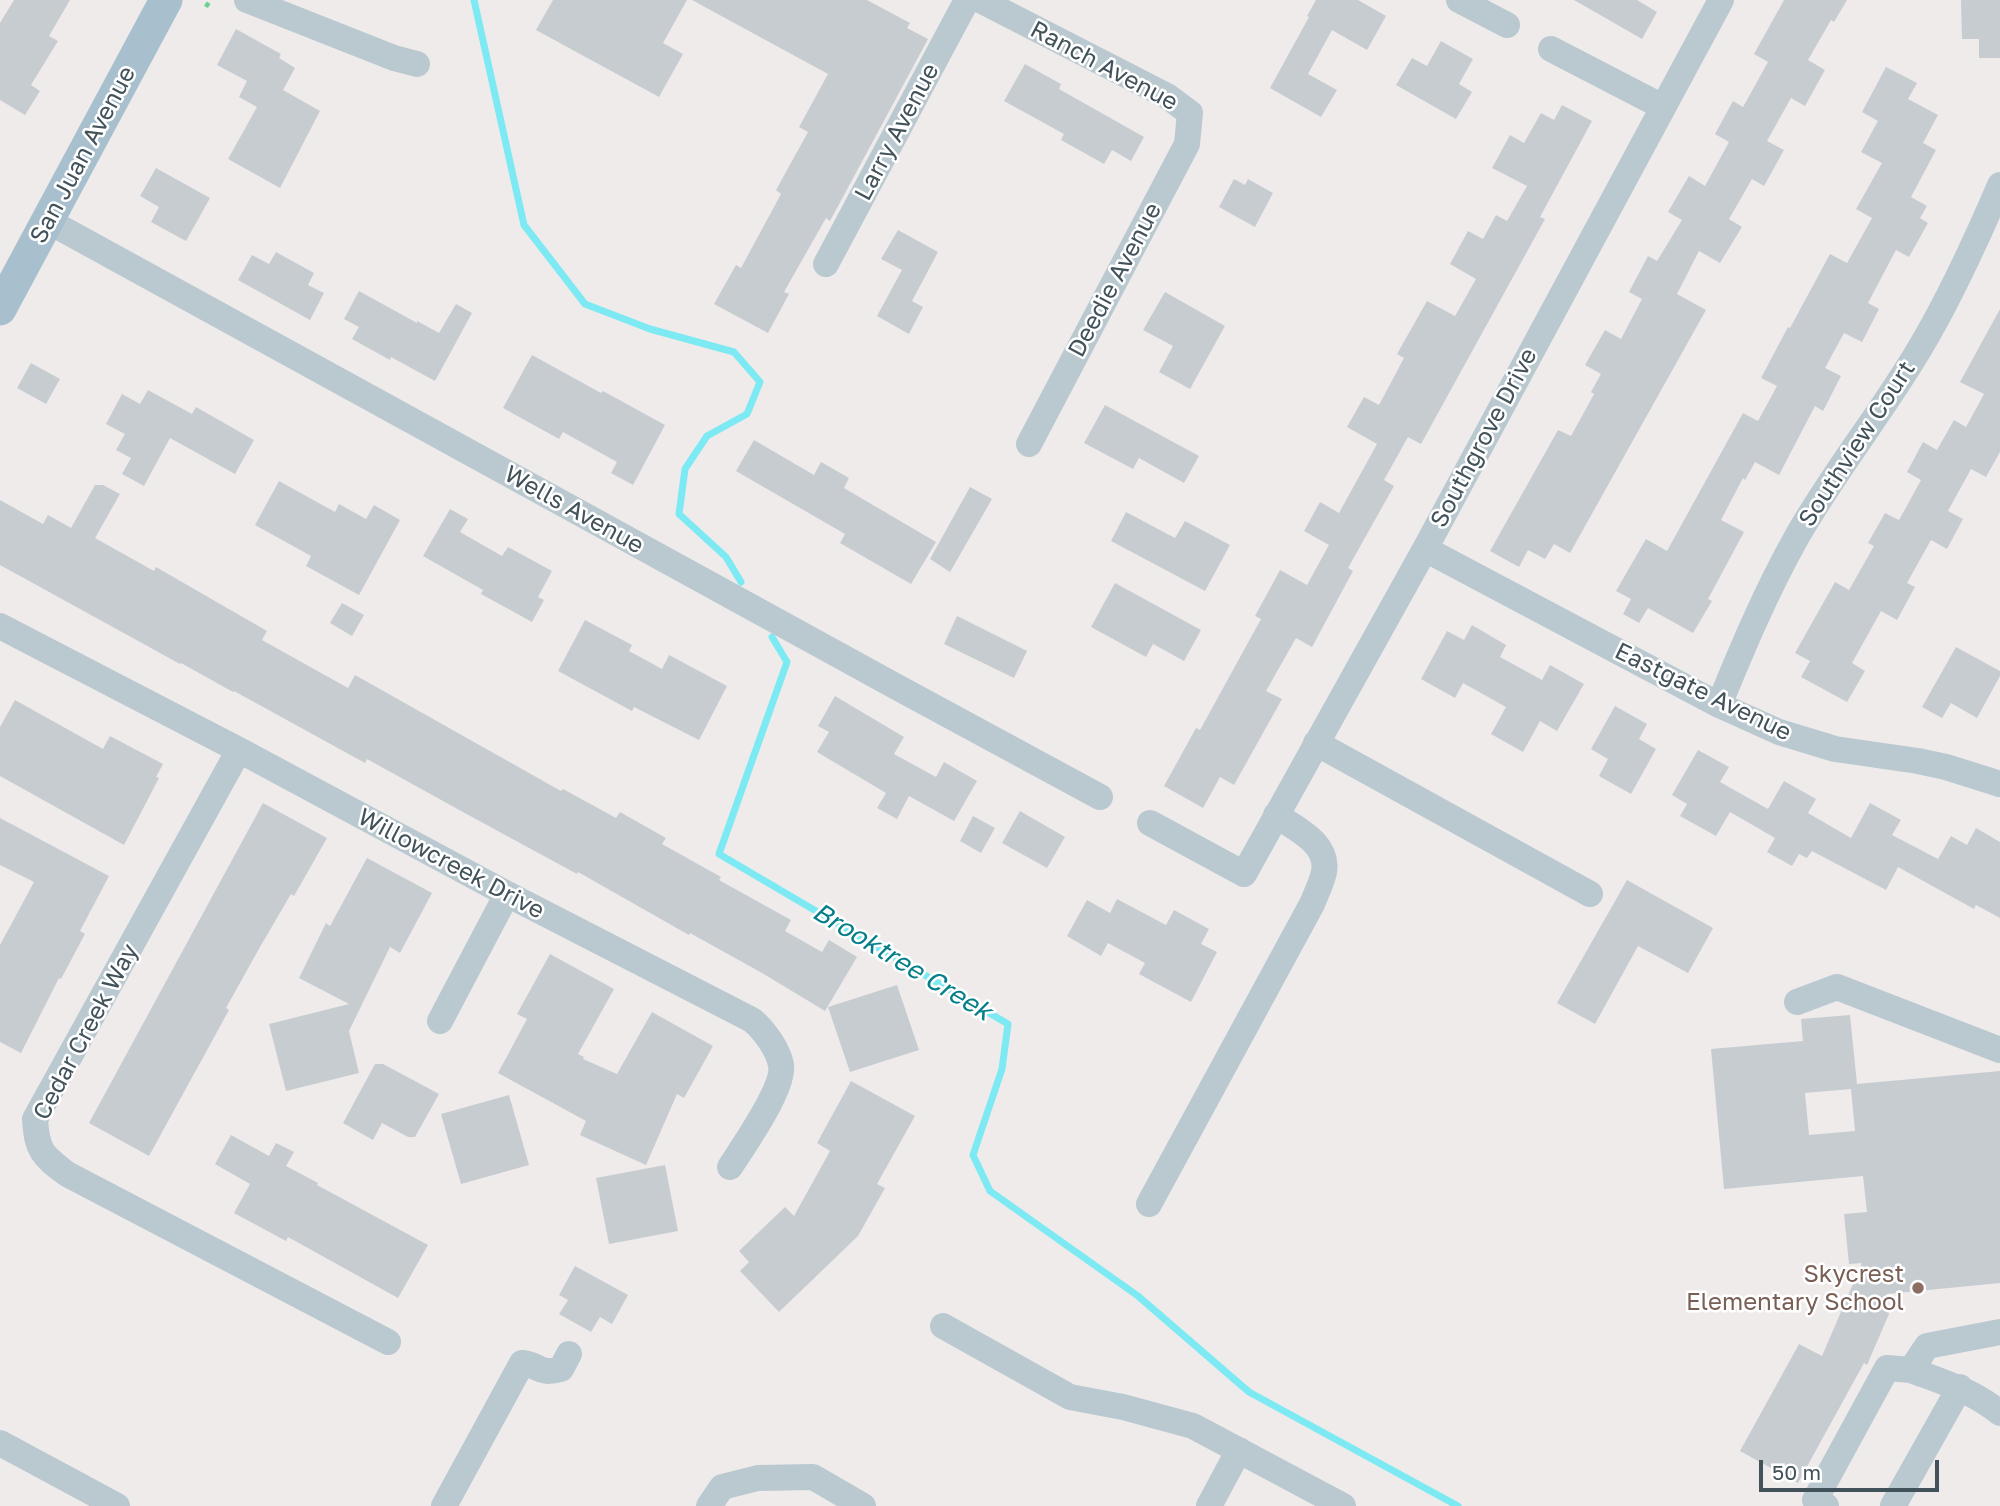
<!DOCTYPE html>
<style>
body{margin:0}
#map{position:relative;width:2000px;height:1506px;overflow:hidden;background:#efebeb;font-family:"Golos Text",sans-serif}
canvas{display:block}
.scale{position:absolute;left:1759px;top:1460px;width:180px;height:32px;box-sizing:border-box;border:4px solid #42525a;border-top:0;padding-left:9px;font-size:21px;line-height:24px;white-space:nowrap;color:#42525a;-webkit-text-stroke:5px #fff;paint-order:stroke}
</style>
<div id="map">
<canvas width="2000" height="1506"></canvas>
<div class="scale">50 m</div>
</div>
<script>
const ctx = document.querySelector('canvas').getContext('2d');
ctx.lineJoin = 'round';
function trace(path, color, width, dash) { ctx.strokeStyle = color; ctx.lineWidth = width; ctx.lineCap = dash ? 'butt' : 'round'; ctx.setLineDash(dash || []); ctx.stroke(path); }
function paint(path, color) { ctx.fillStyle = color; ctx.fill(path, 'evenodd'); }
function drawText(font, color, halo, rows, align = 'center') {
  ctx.font = font + ' "Golos Text",sans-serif'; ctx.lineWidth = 5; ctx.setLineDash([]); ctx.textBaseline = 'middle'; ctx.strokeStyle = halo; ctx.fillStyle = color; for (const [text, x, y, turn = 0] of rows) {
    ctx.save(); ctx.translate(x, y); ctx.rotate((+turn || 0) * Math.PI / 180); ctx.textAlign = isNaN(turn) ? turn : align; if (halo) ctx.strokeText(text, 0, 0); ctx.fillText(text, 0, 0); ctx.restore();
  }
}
const stream = new Path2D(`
 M474,0L524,225L585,304L650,329L734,352L760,382L747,414L707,436L685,469L679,514L726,557L741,582
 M772,637L787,662L719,854L1008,1024L1002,1069L973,1155L990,1191L1138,1296L1249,1392L1458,1506`);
const building = new Path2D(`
 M14,0H70L49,36L58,41L31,85L40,91L25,115L0,100V23Z
 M553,0H687L663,43L683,54L659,97L536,30Z
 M692,0H867L910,23L907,28L928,39L830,221L826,218L784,292L789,294L768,333L714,304L736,265L741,268L781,194L776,190L808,132L799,127L828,74Z
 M1316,0H1358L1386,16L1367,50L1332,30L1308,74L1337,90L1321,117L1270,88L1309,17L1307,16Z
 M1574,0H1637L1657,12L1642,39Z
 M1784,0H1847L1834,22L1831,20L1808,60L1825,70L1805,106L1791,98L1767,141L1784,150L1764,186L1752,179L1729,219L1742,227L1720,263L1699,251L1677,294L1706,310L1570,553L1554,544L1545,559L1528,550L1519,567L1490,551L1558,430L1571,436L1594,394L1591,392L1601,374L1585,365L1605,330L1621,339L1642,299L1629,292L1648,256L1657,261L1682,220L1668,212L1689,176L1705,186L1729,142L1715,134L1733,101L1743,107L1768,62L1754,54Z
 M1961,0H2000V58H1979V39H1962Z
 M236,29L281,54L279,58L295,68L283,90L320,111L280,188L228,159L257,107L239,97L247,81L217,65Z
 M1441,41L1473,59L1459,84L1472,92L1456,119L1396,85L1412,58L1427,66Z
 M1025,64L1061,84L1059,89L1144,137L1131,161L1112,150L1104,164L1061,140L1064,134L1004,101Z
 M1886,67L1917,83L1908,99L1938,115L1923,143L1936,150L1911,197L1927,206L1920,218L1928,223L1909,257L1896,250L1868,303L1879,309L1862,342L1844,333L1825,368L1841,376L1823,411L1815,406L1779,475L1755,462L1745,480L1743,478L1721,520L1744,532L1708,599L1712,601L1693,633L1648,608L1639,623L1623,614L1631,599L1616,591L1646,539L1667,551L1743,413L1758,421L1777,386L1761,378L1788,327L1790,328L1830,254L1847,263L1872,218L1856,209L1882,163L1861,152L1878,121L1862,112Z
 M1562,105L1592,121L1540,217L1545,219L1421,444L1408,437L1384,480L1394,486L1348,568L1353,571L1312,647L1296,638L1266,691L1282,699L1234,785L1220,777L1203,808L1164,786L1196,728L1200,730L1261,619L1255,616L1280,570L1307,585L1329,545L1304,531L1320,502L1339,513L1377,444L1347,427L1364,397L1379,405L1404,358L1397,354L1427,301L1455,316L1476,279L1450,264L1468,231L1483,239L1496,215L1507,221L1527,186L1492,168L1510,135L1524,143L1541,113L1554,120Z
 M156,168L210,198L186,241L151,222L159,207L140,196Z
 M1234,179L1245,185L1248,179L1273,193L1255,227L1219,207Z
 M898,230L938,252L912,301L923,307L909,334L877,316L902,270L881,259Z
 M276,252L314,273L308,285L324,293L310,320L238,280L252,255L269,264Z
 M359,291L417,323V321L439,333L456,304L472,313L435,381L391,357L390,360L352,339L359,327L344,319Z
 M1165,292L1225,326L1190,389L1159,372L1173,346L1143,330Z
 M2000,309V452L1986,477L1971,469L1948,511L1963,519L1947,549L1931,540L1907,583L1915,587L1897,620L1881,611L1852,663L1865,671L1847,702L1801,677L1810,661L1795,653L1835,582L1849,590L1874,546L1868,543L1885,513L1899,520L1921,480L1907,472L1923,442L1937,450L1954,420L1966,427L1984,394L1960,382Z
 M532,355L601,393L603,391L665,425L633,485L611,473L617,462L563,432L559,439L503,408Z
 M31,363L60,379L46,404L17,388Z
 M148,390L192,414L196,407L254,440L235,474L170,438L144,486L122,474L131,458L116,450L125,434L106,424L122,394L140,404Z
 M1105,405L1199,456L1184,483L1139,458L1133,469L1084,443Z
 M754,440L814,475L821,462L849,478L844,488L936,542L911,584L840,543L845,534L736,471Z
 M279,481L335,512L339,504L366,519L374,505L400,520L359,595L306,566L311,556L255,525Z
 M95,485H103L120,494L95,538L154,571L156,567L267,631L262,640L348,688L355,675L561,791L563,789L616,818L620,812L666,838L662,844L721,877L719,880L791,920L785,931L822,952L829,940L857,957L825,1011L762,973L690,933L689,935L578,872L577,874L472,817L367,759L365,763L234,691L233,692L181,663L180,664L0,565V500L43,524L48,515L71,528Z
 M970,487L992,499L950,572L930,559Z
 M450,509L468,519L460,532L502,556L508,547L552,571L538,597L544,600L532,622L481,594L483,590L423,556Z
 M1126,512L1175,538L1185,521L1230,545L1205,591L1111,541Z
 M1115,583L1201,630L1184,661L1153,644L1146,657L1091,627Z
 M342,603L364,615L352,636L330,623Z
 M957,616L1027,651L1014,678L944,644Z
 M585,620L632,645L629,651L662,669L669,655L727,686L699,740L634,707L632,711L558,671Z
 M1472,625L1506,645L1500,657L1542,680L1550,665L1584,684L1557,731L1540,721L1523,752L1491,734L1506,707L1463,683L1455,698L1421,679L1447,631L1464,640Z
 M1956,647L2000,671V676L1977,718L1951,703L1942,718L1922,707Z
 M835,696L904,737L894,754L936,777L944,762L977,781L954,821L909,796L897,819L877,808L886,793L817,752L829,732L818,726Z
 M15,700L103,749L110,736L163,764L156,777L159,778L124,845L0,776V727Z
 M1615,706L1647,724L1639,739L1656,749L1631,794L1599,776L1608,759L1591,749Z
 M1698,750L1729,767L1720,782L1768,809L1784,781L1816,799L1808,813L1851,838L1870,803L1901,820L1892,835L1938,859L1951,836L1967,845L1976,828L2000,842V918L1976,905L1974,909L1898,867L1886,890L1812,851L1807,858L1799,854L1792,866L1767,852L1775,838L1730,812L1716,836L1680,816L1687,804L1672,795Z
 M263,803L327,838L294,896L291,894L260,947L226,1008L229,1010L149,1156L89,1123Z
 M1020,811L1065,837L1047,868L1002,843Z
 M973,816L995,828L981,853L960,841Z
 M0,818L109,876L80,931L85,934L61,979L59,978L21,1053L0,1042V945L34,882L0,865Z
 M367,858L432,893L400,953L390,947L349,1031L359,1073L286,1091L269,1024L349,1004L299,978L326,923L330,926Z
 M1627,880L1713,928L1688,973L1638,946L1595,1024L1557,1003Z
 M1117,899L1166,925L1174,910L1209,929L1201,944L1217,952L1191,1002L1139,974L1145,963L1108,943L1101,956L1067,936L1087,900L1110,913Z
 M550,954L614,989L578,1054L584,1057L583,1059L617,1074L652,1012L713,1046L684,1098L677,1094L646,1165L580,1135L586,1121L498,1073L527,1019L517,1014Z
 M897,985L919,1050L850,1072L828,1007Z
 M1850,1015L1857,1084L2000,1071V1283L1887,1294L1889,1314L1867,1365L1864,1363L1798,1483L1740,1451L1799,1344L1822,1356L1862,1263L1849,1264L1844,1214L1867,1212L1863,1176L1724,1189L1711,1049L1803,1041L1801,1019ZM1851,1089L1855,1131L1809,1135L1805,1093Z
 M375,1064H383L439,1094L415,1137H408L382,1123L373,1140L343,1123Z
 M851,1081L915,1116L877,1184L885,1188L858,1236L779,1312L740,1271L749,1262L739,1251L785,1207L794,1216L830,1151L817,1143Z
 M509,1095L529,1165L461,1184L441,1114Z
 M231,1135L269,1156L276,1143L294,1152L286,1166L318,1183L317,1185L428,1245L398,1298L288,1237L286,1241L234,1213L250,1184L215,1164Z
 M665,1165L678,1231L609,1244L596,1178Z
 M575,1266L628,1295L612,1324L600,1317L591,1332L559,1314L568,1300L559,1295Z`);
const path = new Path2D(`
 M206,7L210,0`);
const minor = new Path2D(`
 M247,0L394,58L417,64
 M980,0L1167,96L1190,113L1187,144L1029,444
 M1459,0L1507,25
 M1551,49L1663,107
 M48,221L895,686L1100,797
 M826,264L967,0
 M1425,549L1719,705L1779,732L1835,749L1918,761L1946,767L2000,784
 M0,626L239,750L507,894L752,1020C764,1030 778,1049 781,1065C785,1087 743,1147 730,1167
 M1719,705C1742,649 1765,594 1795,540C1832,474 1881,414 1920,348C1951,296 1976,241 2000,185
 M1316,743L1590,894
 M239,750L35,1119C37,1151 42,1155 67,1174L388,1342
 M1150,823L1244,874L1425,549L1721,0
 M1797,1002L1837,987L2000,1050
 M440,1021L507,894
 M1149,1204L1312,904C1316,894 1322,882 1324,872C1329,843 1296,829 1276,815
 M943,1326L1070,1397L1123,1407L1193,1426L1343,1506
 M2000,1332L1927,1346L1911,1370C1943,1382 1973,1391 2000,1413
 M0,1443L117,1506
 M444,1506L522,1363C541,1365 537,1375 561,1369L569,1354
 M709,1506L722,1487L758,1478L813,1477L863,1506
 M1209,1506L1239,1450
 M1826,1506L1815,1500L1887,1368L1911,1370
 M1893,1506L1960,1387`);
const major = new Path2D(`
 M0,309L166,0`);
const markers = [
 [1918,1288,7,"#8d6e63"]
];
const streetNames = [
 ["Ranch Avenue",1104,66,28],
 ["Larry Avenue",897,132,-62],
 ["San Juan Avenue",83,155,-62],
 ["Deedie Avenue",1115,280,-62],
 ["Southgrove Drive",1484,438,-62],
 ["Southview Court",1857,444,-57],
 ["Wells Avenue",574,510,29],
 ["Eastgate Avenue",1703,692,26],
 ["Willowcreek Drive",451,864,28],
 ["Cedar Creek Way",86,1032,-62]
];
const educationNames = [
 ["Skycrest",1904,1274],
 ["Elementary School",1904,1302]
];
const waterNames = [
 ["Brooktree Creek",902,962,31]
];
trace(stream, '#7deaf3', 7);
paint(building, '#c7ccd1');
trace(path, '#6ad291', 4.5, [5, 3.5]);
trace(minor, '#bac9d0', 26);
trace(major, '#a8c0ce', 33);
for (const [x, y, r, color] of markers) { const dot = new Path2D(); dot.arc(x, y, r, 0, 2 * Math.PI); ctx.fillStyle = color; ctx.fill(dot); trace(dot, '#fff', 2.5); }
drawText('24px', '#42525a', '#fff', streetNames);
drawText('24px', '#785e54', '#fff', educationNames, 'right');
drawText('italic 26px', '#047e88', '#fff', waterNames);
</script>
